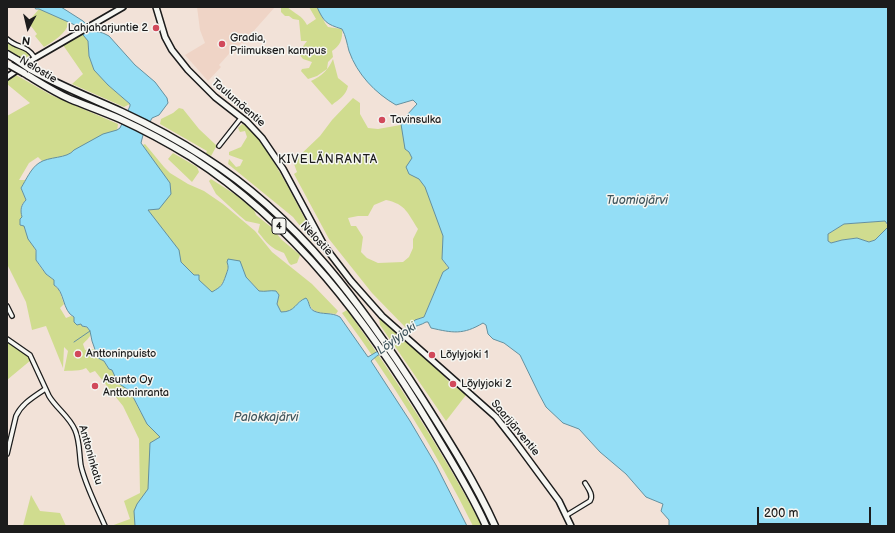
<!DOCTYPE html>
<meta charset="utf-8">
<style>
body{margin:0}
#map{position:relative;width:895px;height:533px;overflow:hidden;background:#f2e2d8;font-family:"Balsamiq Sans",sans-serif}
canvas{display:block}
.frame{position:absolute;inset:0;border:8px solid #1c1c1c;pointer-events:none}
.north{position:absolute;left:8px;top:8px;width:40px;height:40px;-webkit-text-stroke:3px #f6f6f2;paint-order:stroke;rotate:188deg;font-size:11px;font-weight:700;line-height:16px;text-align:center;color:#1c1c1c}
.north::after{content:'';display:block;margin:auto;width:14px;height:18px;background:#1c1c1c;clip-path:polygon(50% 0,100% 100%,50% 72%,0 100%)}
.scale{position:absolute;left:757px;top:507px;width:114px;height:18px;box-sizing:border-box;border:2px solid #1c1c1c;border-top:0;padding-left:5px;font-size:12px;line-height:14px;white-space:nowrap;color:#1c1c1c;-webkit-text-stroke:3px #f6f6f2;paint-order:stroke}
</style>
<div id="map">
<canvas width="895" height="533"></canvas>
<div class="frame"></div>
<div class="north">N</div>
<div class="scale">200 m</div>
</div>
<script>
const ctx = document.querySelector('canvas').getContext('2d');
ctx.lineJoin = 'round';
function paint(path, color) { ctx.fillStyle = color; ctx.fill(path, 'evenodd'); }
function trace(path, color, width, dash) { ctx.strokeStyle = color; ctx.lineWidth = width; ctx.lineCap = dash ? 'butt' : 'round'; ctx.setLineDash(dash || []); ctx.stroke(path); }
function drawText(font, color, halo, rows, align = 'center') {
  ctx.font = font + ' "Balsamiq Sans",sans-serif'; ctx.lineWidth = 3; ctx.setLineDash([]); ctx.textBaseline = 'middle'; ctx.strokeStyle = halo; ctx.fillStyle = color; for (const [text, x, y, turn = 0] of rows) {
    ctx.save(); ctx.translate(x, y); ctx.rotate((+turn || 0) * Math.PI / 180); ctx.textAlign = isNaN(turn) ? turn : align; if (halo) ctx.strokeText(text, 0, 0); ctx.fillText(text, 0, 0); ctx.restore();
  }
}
const built = new Path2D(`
 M197,7H275L243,43H241L239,46L237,45L219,65L221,67L208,81L185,55L205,43L200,30Z`);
const green = new Path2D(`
 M281,7H287C295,14 302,15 307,25L316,19L309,7H317L325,23L328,27L342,29C343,39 340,46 332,51L333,57L328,62L327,69L317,76L308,79L301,71L302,69L309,68L312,62L303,59L298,53L307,41H301L299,20L293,19L289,16H285L281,12Z
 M39,9L69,22C66,34 54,41 44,47L35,36L37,34L28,22Z
 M83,34L88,41L89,56L94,69L108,85L130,104L124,107L72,84L83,74L63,45Z
 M7,41C15,47 24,47 30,55L23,60L7,49Z
 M333,59L338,78L348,86C346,96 339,99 332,105L311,81C322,76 328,70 333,59Z
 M16,75L51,95L118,124L111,176L109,181C106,181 102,183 99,182C89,181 79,159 74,150C69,157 51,159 42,161L38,157L29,163L19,180H26L21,188L26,200C20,205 20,210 22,217L20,219V225L24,226C26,235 31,241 35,249C36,252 36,255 36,258C38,267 47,275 54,280V285L59,290L64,304L60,308L66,318L71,316L74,317V322L77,325L81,324L82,326C87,327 90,329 91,334C89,339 86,340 83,344L85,350L95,349L98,356V358L104,361L109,369L112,370L116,379L118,378V374L116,373V369L120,368L121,366L118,365L115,367L113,363L109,365L110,358L109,354L105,355L104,348L99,347L98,345L114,341C119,350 124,360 130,368C140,382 152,393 158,409C162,417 160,424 162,430C167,444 167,455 161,469L166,480L163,490L164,499L161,509L165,518L164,526H111L130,519L124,501L140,493L139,439L123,406L95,371L90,373L86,368C79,372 72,370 64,371L68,351L64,347L63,368L46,326L32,330L26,302L7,264V116L30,103L7,84V80ZM129,378L130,384L135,387L136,391L141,396L139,403L144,401L149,404L145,413H141L130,391L123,386L126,380Z
 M353,98L360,103V114L368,128L378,129L406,124L446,187L442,259L449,269L443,272L424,317L415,320L407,329L372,293L329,239L294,174L297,172L294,164L298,157L320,136L332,120ZM386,200C406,204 408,214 418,229L413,239V248L409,257L403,262L378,263L367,258L361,252L363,237L356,226H351L348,218L358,216H368L374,205Z
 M179,108L183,109L199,129L216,145V147L211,156L206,153L207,151L160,124L161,119L173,113Z
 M242,124C263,132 303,216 315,238L312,241L293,217L228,164L229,159L236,167L240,166L243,160L229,155V152L241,147L247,137L245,131L240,132L238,128Z
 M145,144L164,167L170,173L188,184L204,191L223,204L255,231L272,252L312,284L338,311L336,314C323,313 311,315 308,300H301C296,307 291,312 281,312L277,304L279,295L259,291L246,277L227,262C229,268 228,269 226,275C222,285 221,287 212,293L181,262L152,260L136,190L148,153L143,145Z
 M173,153L197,167L199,172L192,182L168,159Z
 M211,179L236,195L254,210L256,215L271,227L282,240L300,255L297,263L291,265L289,263L284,253C270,248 267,243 258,232L260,224L246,221L240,216L216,194L209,181Z
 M885,221L888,227L875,240L869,242L857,238L842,240L831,243L828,241V234L844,224Z
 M347,310C397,380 442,451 482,526H473C436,451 392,381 342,313Z
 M379,317L399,335L393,338L391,341L380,325Z
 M402,336L405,341L443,375L447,380L466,395L446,421L394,345Z
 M7,342L27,354L31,360L7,380Z
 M31,495L40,511L60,513L66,526H23Z`);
const water = new Path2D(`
 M35,7H61L83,21L94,31L103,33L109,36L135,65L155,82L167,98L168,103L159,115L152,118L143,135L141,143L170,183L171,194L159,209L148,210L179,250L181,262L194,275H199V280L212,292C222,286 222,286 226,275C228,269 229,268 227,262L228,259L240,261L246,277L259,291C266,292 270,290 276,291L279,295L277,304L281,312C296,312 295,302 306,298C310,302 308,308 314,311C322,315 332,312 340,317L368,357L383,348L390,343L393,338L407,329L415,320L424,317L443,272L449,268L442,259L443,236L425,187L419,179L409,174L406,167L412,158L409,152L405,149L401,124L406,116L417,104L413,100L396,105C375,93 357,74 349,51C347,44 346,36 342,29C326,24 324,22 317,7H888V225L885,221L844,224L828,234V241L831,243L842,240L857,238L869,242L875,240L888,227V526H669V520L661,511L663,504L646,497L626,474L600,452L579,429L563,423L546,407L539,394L520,355L504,343L493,339L488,334L486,325L483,323C463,335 453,333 431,328L428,322H426C421,325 416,326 411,328C404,332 401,339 395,344C387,350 378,354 371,361L410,421L436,465L467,526H135L134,511L137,504L148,489L150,443L160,437L147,424L130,391L118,383L112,370L109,369L104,361L98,358L92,341L90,331L87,327L82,326L81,324L77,325L74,322V317C62,311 65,291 54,285V280L46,274L36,260V250L28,239L24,226L20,225V219L22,217C20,210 21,205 26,200L21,188C26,180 31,168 39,163C49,156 67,159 74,150L103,134L117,130L120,128L130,106V104L108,85L94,70L89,56L88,41L75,25L39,9H36Z`);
const stream = new Path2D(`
 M74,342L90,331`);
const minor = new Path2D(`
 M7,39C18,49 26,44 35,58
 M219,146L241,118
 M7,306L12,316
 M7,339L30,355L49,396C56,408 69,416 75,430C80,441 79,454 81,466C86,487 97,507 105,526
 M7,454L16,416C22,403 34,397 45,389
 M567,515L590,501C594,495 588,488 585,483`);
const tertiary = new Path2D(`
 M7,77L35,58L123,7`);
const secondary = new Path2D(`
 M156,7L165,37L172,50L188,70L215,97L247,122L262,138L283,169L325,247L351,281L382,316L496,417L514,440L559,501L571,526`);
const trunk = new Path2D(`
 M7,54L17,60
 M30,69C60,86 91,98 122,112C150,125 178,140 204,157C299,217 364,308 423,400C449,441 475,482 495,526
 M24,73C39,82 54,92 70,99C87,106 104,112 120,119C144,130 168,143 191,157C295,224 368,322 431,427C450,459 471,492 486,526`);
const trunkBridge = new Path2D(`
 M17,60L30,69
 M10,65L24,73`);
const markers = [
 [156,28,4,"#d1495b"],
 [222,44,4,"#d1495b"],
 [382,120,4,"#d1495b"],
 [78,354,4,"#d1495b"],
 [432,355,4,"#d1495b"],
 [453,384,4,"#d1495b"],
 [95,386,4,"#d1495b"]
];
const shields = [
 [279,226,14]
];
const shieldNames = [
 ["4",279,226]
];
const poiNames = [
 ["Lahjaharjuntie 2",148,28,"right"],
 ["Gradia,",230,38],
 ["Priimuksen kampus",230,51],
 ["Tavinsulka",390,120],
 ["Anttoninpuisto",86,354],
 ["Löylyjoki 1",440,355],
 ["Asunto Oy",103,380],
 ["Anttoninranta",103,393],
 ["Löylyjoki 2",461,384]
];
const streetNames = [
 ["Nelostie",38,70,31],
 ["Taulumäentie",238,103,41],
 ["Nelostie",316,239,47],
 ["Saarijärventie",515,428,50],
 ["Anttoninkatu",90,455,74]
];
const neighbourhoodNames = [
 ["KIVELÄNRANTA",328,160]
];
const waterNames = [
 ["Tuomiojärvi",637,201],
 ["Löylyjoki",397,339,-36],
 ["Palokkajärvi",266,418]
];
paint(built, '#efd4c6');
paint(green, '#d0dc8f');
paint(water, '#94def6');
trace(water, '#64909f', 1);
trace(stream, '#64909f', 1);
trace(minor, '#1c1c1c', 6);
trace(tertiary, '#1c1c1c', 8);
trace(secondary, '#1c1c1c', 8);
trace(trunk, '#1c1c1c', 9);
trace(minor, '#f6f6f2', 3.5);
trace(tertiary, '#f6f6f2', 4.5);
trace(secondary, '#f6f6f2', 5);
trace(trunk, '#f6f6f2', 6);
trace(trunkBridge, '#1c1c1c', 9, []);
trace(trunkBridge, '#f6f6f2', 6);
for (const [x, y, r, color] of markers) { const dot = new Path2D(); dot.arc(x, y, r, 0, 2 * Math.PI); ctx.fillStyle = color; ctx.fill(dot); trace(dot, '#f6f6f2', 1.5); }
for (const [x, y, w] of shields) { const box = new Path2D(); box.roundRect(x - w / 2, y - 8, w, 16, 3); ctx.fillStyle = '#f6f6f2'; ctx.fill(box); trace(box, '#1c1c1c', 1); }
drawText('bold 10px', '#1c1c1c', null, shieldNames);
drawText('11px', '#1c1c1c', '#f6f6f2', poiNames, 'left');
drawText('11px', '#1c1c1c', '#f6f6f2', streetNames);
ctx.letterSpacing = '1px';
drawText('12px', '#1c1c1c', '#f6f6f2', neighbourhoodNames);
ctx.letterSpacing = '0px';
drawText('italic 12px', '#40565d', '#f6f6f2', waterNames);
</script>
